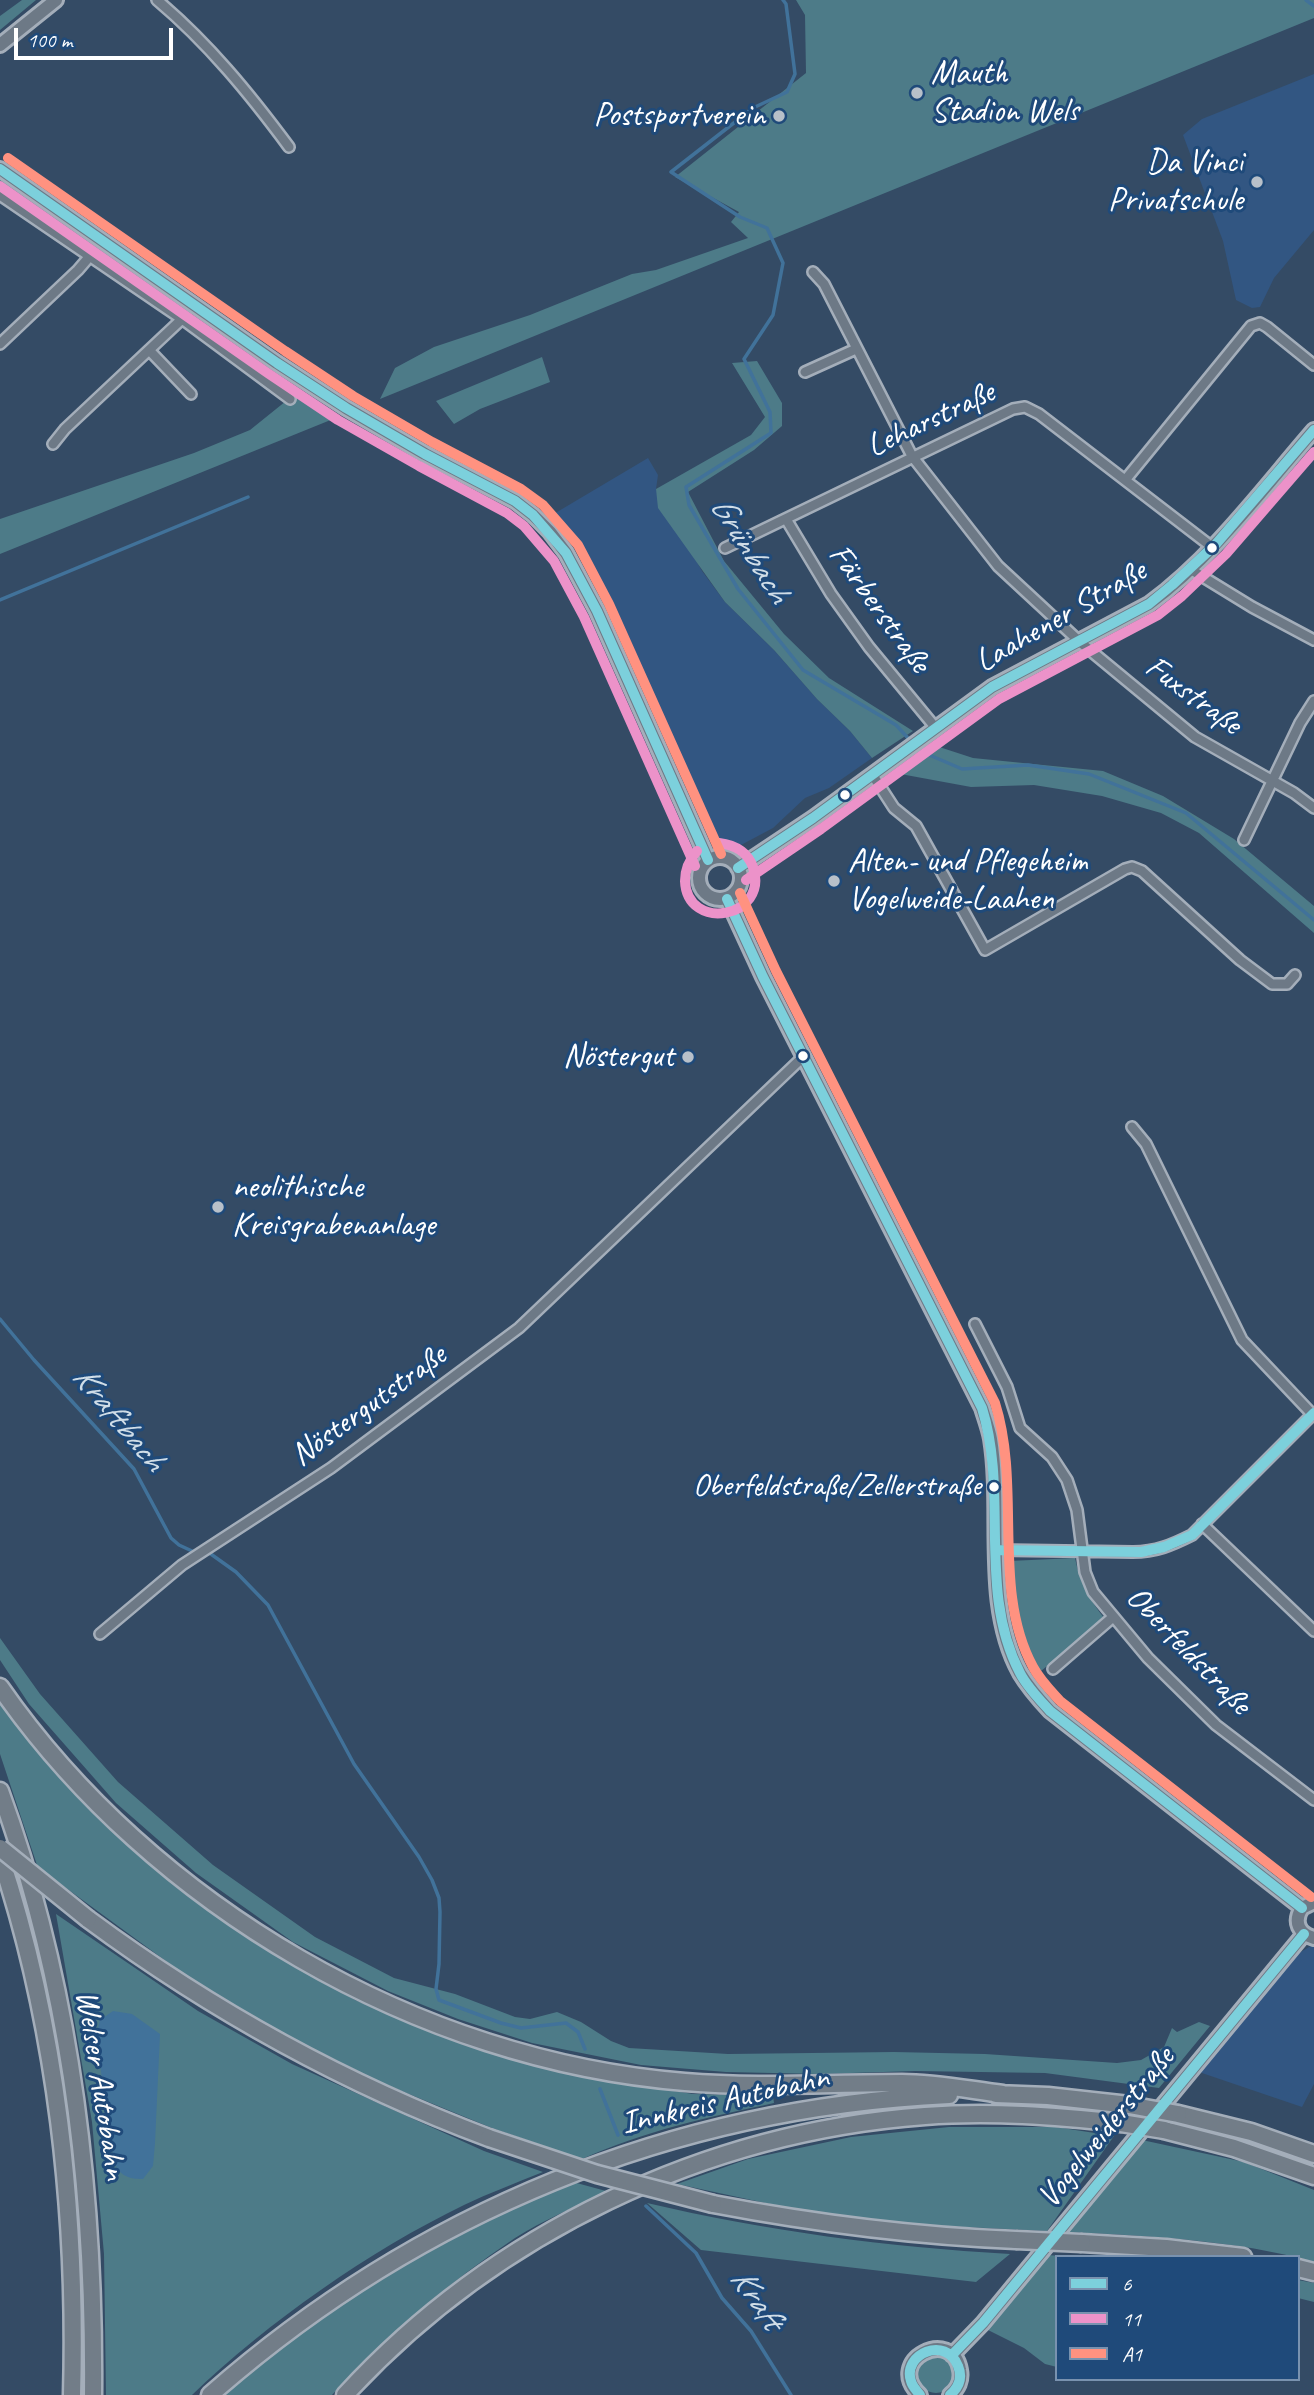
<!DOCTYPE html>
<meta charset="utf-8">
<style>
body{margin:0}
#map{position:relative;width:1314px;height:2395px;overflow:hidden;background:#344b65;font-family:Caveat,sans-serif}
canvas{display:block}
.legend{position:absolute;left:1055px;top:2255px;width:245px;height:126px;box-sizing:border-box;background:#1f4a7a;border:2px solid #7992af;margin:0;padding:9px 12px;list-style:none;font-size:21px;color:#fff}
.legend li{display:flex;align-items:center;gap:14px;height:35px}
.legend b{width:35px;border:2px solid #7992af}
.scale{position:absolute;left:14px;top:28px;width:159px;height:32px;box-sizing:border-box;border:4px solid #fff;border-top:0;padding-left:9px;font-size:21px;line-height:24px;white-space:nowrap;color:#fff;-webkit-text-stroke:5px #1f4a7a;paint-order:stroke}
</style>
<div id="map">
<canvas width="1314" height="2395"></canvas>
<ul class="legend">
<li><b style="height:9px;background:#7cd0dc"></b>6</li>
<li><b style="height:9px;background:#ec92c9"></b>11</li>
<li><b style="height:9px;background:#ff9280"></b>A1</li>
</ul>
<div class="scale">100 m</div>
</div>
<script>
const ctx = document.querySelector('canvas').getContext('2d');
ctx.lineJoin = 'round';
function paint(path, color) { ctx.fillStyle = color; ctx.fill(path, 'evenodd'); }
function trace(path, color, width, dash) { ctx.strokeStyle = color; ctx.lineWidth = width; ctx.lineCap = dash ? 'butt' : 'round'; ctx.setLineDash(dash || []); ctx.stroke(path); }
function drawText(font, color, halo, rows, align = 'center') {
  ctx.font = font + ' Caveat,sans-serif'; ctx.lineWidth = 6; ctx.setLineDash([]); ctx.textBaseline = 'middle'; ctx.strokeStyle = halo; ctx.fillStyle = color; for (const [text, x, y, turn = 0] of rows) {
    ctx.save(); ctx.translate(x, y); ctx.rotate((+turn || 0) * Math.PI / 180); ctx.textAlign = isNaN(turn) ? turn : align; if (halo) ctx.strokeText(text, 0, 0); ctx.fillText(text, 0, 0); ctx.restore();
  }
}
const built = new Path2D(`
 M1314,74V230L1274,278L1260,307L1252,308L1236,300L1223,241L1183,135L1202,119Z
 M648,458L658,475L656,489L702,571L725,602L774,650L817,699L850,731L872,758L829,788L805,798L773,828L741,845L719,839L690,788L661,726L657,704L629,637L592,577L578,547L552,515Z
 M1314,1944V2084L1302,2107L1199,2072L1296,1955Z`);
const green = new Path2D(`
 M22,0H36L0,30V16Z
 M796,0H1314V18L380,399L395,368L434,347L530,315L632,274L656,270L748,238L731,222L739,212L675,177L806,73L805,15Z
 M0,175L195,311L190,316L50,228L0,191Z
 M542,357L550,382L480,409L454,424L436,401Z
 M757,361L782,403V426L754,450L688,492L724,561L784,634L829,678L913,731L872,758L850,731L817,699L774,650L725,602L658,508L656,489L751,435L765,417L732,363Z
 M295,389L338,417L0,554V519L194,453L250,430L286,401Z
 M927,743L973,758L1103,771L1163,796L1234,839L1314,906V933L1199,833L1161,813L1102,796L1034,785L971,787L895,773Z
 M1075,1558C1080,1583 1089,1599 1105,1619L1036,1675C1015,1632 1011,1608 1009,1561Z
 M0,1638L40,1694L118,1782L213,1865L315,1937L394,1978L455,1994L515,2017L530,2019L557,2012L581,2022L611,2041L629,2048L728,2054L894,2052L985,2054L1117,2063L1141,2060L1164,2047L1172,2028L1177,2032L1199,2022L1210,2026L1159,2088L1045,2073L915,2071L819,2074L726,2072L641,2065L532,2043L458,2019L388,1991L293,1942L196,1873L116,1803L29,1704L0,1660Z
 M0,1701L68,1784L153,1866L230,1922L355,2000L460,2043L590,2078L693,2094L773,2096L774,2103C709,2117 644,2131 582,2159L492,2128L382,2083L285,2035L185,1975L51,1877L37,1865L0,1754Z
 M56,1914L198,2011L292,2064L484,2151L543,2172C516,2183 489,2193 464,2205C369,2251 268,2322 192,2395H106L104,2254L92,2122Z
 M949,2127H1056L1114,2136L1047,2231L924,2225L812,2213L677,2184L748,2159L851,2137Z
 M1142,2140L1244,2162L1314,2190V2262C1236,2240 1149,2236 1067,2232Z
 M573,2182L606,2191C576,2207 543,2220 515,2238C448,2283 387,2335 332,2395H225C248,2372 273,2354 299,2335C384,2272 476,2223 573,2182Z
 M647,2203C766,2231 887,2247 1010,2254L976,2282L701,2250Z
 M1045,2255L1085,2257H1057V2367L1045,2364L1024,2348L984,2328Z
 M1298,2280L1314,2283V2302L1298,2298Z
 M917 2374a19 19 0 1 1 38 0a19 19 0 1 1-38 0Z`);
const water = new Path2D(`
 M113,2011L132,2014L160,2034L155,2143L153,2166L143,2179C128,2179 120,2176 114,2162L96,2037L100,2020Z`);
const stream = new Path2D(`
 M783,0L786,4L795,74L787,92L753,108L671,172L740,217L767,228L783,263L773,315L744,359L770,412L771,433L686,487L689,505L738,589L803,670L896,725L920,751L962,769L1028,765L1089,774L1186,813L1314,920
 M1306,0L1314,6
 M0,600L248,497
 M0,1319L34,1360L134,1469L171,1538L179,1545L192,1551
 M208,1552L236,1572L268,1605L354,1764L419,1857L432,1880L439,1898L440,1912L439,1964L436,1989L439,2000L501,2023L521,2028L566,2023L578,2032L585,2049
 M600,2089L618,2135
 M646,2206L696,2253L722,2298L751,2331L791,2395`);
const street = new Path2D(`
 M157,0C208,43 249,93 289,147
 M0,195L182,319L290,399
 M813,272L824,284L912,456L998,566L1080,642L1195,737L1294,793L1314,808
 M0,344L78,270L90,256
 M150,351L191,394
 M805,372L856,349
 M53,444L65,429L182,319
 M1126,479L1251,326L1260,323L1267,327L1314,365
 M786,519L831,594L869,647L935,727
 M725,548L1013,409L1025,407L1039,414L1212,547
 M1190,569L1252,607L1314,640
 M872,774L894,808L916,826L985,950L1125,869L1132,867L1142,871L1240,960L1272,984H1287L1295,975
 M1244,840L1300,723L1314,701
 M1132,1127L1146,1144L1242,1340L1312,1414
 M975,1324L1007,1387L1020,1428L1052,1457L1067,1480L1077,1510L1085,1572L1093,1592L1148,1658L1216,1725L1314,1800
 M1202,1524L1314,1631
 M996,1550L1133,1552C1156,1552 1172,1545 1192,1535L1314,1413
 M100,1634L182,1565L331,1468L519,1328L804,1056
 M1053,1669L1113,1617`);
const secondary = new Path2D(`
 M0,45L56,0
 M0,169L277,363L346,408L425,454L515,501L533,515L550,532L566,553L597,611L708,860
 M699 878a21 21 0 1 1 42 0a21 21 0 1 1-42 0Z
 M738,868L813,818L992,687L1149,604C1213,557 1262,490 1314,430
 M727,899L763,977L982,1408C985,1418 989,1428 991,1439C1003,1513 982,1604 1020,1673C1029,1688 1039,1699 1050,1711L1302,1908
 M1314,1902L1302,1908C1293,1922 1299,1934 1314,1938
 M952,2355L983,2323L1304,1934
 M920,2395C883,2360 953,2326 960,2370C962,2380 958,2389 950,2395`);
const highway = new Path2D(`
 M0,1687C152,1906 419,2061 685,2082C757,2088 829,2083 902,2083C936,2083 970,2090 1003,2094
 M0,1791C71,1985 95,2190 93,2395
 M0,1856C57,2028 77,2215 72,2395
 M88,1919C211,2010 345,2084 489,2138
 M996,2094L1048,2096L1129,2105
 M1178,2114L1251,2132L1314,2154
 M1164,2130L1234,2148L1314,2176
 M713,2204C813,2223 913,2236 1016,2240
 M1082,2243L1166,2248L1243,2257
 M1298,2268L1314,2272
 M210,2395C418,2212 672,2108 949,2095
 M345,2395C494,2233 705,2132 925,2116C990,2111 1055,2116 1121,2123`);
const highwayBridge = new Path2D(`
 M0,1848L88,1919
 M1129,2105L1178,2114
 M1121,2123L1164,2130
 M489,2138L597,2174L713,2204
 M1016,2240L1082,2243`);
const bus1 = new Path2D(`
 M0,169L277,363L346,408L425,454L515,501L533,515L566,553L597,611L708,860
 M738,868L813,818L992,687L1149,604L1172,585L1216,544L1314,430
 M727,899L763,977L982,1408C1009,1494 977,1591 1020,1673C1027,1687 1039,1699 1050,1711L1302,1908
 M996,1550L1141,1552L1164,1547L1192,1535L1314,1413
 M952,2355L983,2323L1304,1934
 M920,2395C917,2391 912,2386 911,2381C902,2354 946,2335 958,2366C963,2378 959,2387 950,2395`);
const bus2 = new Path2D(`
 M0,186L269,374L338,420L419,466L507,513L524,526L554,561L584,617L695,866
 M697,851C689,860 685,869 685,881C687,933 770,918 753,867C747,851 735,845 719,843
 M746,880L821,829L999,699L1158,615L1182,596L1226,554L1314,452`);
const bus3 = new Path2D(`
 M8,158L285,351L353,396L432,442L521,489L543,505L578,545L609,604L721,854
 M740,893L776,971L995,1403C1022,1488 991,1590 1033,1667C1040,1680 1050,1690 1060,1701L1311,1897`);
const markers = [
 [917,93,7,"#b8c0c9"],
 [779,116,7,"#b8c0c9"],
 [1257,182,7,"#b8c0c9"],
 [1212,548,6,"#fff"],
 [845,795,6,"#fff"],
 [834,881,7,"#b8c0c9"],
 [803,1056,6,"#fff"],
 [688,1057,7,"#b8c0c9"],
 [218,1207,7,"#b8c0c9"],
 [994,1487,6,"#fff"]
];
const busNames = [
 ["Oberfeldstraße/Zellerstraße",981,1487]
];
const poiNames = [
 ["Mauth",931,74],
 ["Stadion Wels",931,112],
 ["Postsportverein",765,116,"right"],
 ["Da Vinci",1243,163,"right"],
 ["Privatschule",1243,201,"right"],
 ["Alten- und Pflegeheim",848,862],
 ["Vogelweide-Laahen",848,900],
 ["Nöstergut",674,1057,"right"],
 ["neolithische",232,1188],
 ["Kreisgrabenanlage",232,1226]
];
const streetNames = [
 ["Leharstraße",931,420,-25],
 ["Färberstraße",879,609,54],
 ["Laahener Straße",1061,617,-30],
 ["Fuxstraße",1193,696,36],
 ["Nöstergutstraße",369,1406,-36],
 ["Oberfeldstraße",1188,1651,46],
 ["Welser Autobahn",100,2085,81],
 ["Innkreis Autobahn",725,2101,-13],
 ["Vogelweiderstraße",1107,2128,-51]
];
const waterNames = [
 ["Grünbach",749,550,58],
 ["Kraftbach",118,1419,51],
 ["Kraft",756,2299,55]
];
paint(built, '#325682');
paint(green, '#4d7b88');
paint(water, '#41729a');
trace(stream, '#41729a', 3.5);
trace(street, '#a4aeba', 14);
trace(secondary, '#a4aeba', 18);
trace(highway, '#a4aeba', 21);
trace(street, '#6d7986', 9);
trace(secondary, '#6d7986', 12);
trace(highway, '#727d88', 16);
trace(highwayBridge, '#a4aeba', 21, []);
trace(highwayBridge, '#727d88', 16);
trace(bus1, '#7cd0dc', 10);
trace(bus2, '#ec92c9', 10);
trace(bus3, '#ff9280', 10);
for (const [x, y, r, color] of markers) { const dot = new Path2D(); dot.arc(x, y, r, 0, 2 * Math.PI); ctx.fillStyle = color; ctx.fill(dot); trace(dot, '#1f4a7a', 2.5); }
drawText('31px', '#fff', '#1f4a7a', busNames, 'right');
drawText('33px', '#fff', '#1f4a7a', poiNames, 'left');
drawText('33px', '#fff', '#1f4a7a', streetNames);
drawText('italic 35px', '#d0dde7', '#1f4a7a', waterNames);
</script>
